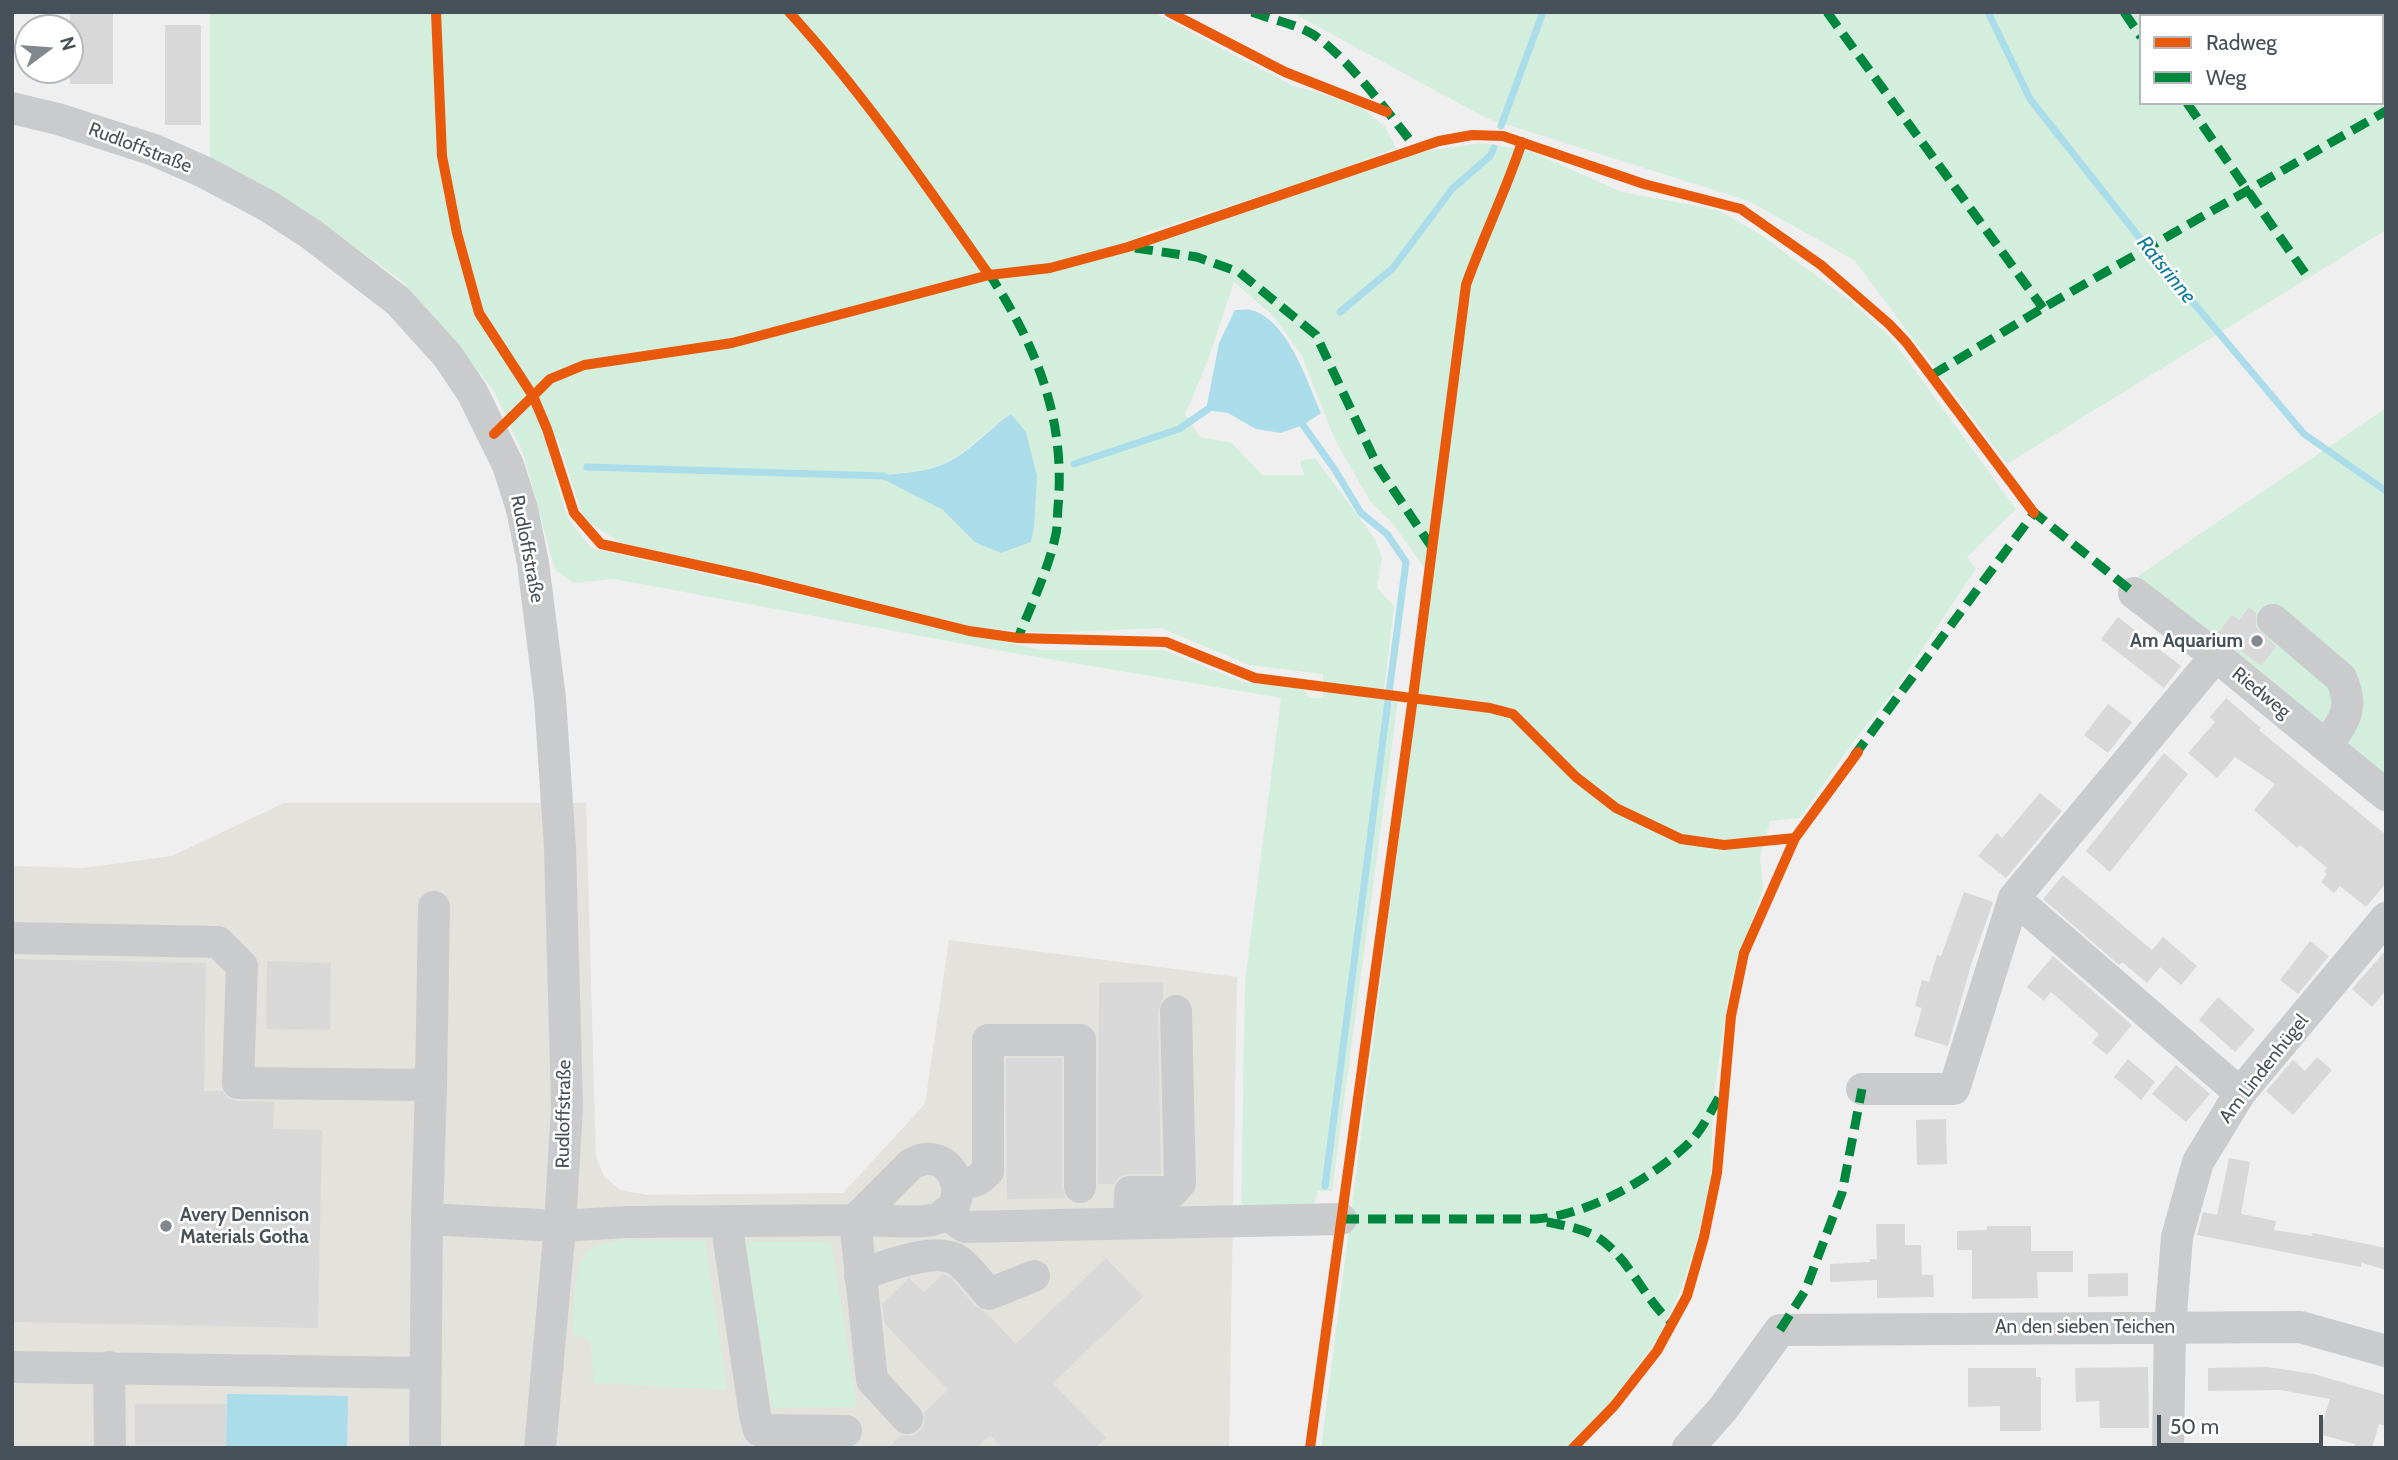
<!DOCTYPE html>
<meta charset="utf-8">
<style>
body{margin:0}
#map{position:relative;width:2398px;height:1460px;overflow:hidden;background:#efefef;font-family:Cabin,sans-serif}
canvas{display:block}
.frame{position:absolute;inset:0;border:14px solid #47515a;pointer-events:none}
.legend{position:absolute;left:2139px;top:14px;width:245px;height:91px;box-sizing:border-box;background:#fff;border:2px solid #b5b9bd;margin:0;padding:9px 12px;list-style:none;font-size:21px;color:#47515a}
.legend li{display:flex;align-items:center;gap:14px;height:35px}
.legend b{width:35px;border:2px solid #b5b9bd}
.north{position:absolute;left:14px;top:14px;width:70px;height:70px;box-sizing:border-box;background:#fff;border:2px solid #b5b9bd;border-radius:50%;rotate:74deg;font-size:19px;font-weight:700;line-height:28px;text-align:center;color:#47515a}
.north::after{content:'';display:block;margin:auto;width:24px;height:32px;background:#82888e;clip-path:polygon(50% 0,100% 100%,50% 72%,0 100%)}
.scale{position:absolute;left:2157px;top:1415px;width:166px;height:32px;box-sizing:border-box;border:4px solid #47515a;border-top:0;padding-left:9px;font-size:21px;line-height:24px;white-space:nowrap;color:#47515a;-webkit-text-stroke:5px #fff;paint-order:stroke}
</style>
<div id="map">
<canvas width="2398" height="1460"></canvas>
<div class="frame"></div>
<ul class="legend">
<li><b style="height:9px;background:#e8590c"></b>Radweg</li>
<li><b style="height:9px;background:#00873e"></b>Weg</li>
</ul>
<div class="north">N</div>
<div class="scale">50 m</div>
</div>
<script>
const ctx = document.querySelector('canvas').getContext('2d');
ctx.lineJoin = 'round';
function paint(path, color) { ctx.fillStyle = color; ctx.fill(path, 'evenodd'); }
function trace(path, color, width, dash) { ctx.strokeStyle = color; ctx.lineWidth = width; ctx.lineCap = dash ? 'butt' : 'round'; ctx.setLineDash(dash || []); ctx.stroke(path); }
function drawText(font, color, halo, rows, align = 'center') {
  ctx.font = font + ' Cabin,sans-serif'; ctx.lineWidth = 5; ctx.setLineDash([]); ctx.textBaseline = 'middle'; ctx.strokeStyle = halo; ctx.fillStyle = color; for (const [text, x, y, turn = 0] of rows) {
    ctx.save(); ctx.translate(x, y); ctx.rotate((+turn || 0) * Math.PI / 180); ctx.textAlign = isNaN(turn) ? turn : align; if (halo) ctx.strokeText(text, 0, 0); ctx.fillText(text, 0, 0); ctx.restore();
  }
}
const commercial = new Path2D(`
 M284,803H586L596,1157L604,1176L620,1190L647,1195L843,1193L925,1104L949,940L1237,977L1229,1448H12V866L83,868L172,856Z`);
const green = new Path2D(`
 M210,12H1153L1291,85L1329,96L1365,110L1385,127L1396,148L1328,174L1142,234L1147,246L1426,151L1482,143L1527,150L1622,192L1718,210L1761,235L1852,302L1892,339L2016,509L1967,557L1976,569L1897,687L1854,741L1800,818L1770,821L1760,857L1763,889L1730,984L1713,1101L1711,1178L1698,1237L1680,1292L1657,1340L1601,1415L1564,1448H1321L1432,579L1393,524L1370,501L1335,440L1301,354L1274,317L1234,282L1207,363L1185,414L1200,437L1232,443L1262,475H1304L1300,461L1315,458L1375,539L1382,557L1377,588L1394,606L1383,699L1398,700L1332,1191H1318L1311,1213L1241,1215L1245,982L1281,698L1002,651L614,579L574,583L555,570L524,456L493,389L402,281L311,216L210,163ZM1011,414L1001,553L976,543L943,510L878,476C897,472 920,473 938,466C968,454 985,430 1011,414ZM558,440L583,518L619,542L975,628L1049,633L1161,628L1249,665L1323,674V698H1310L1303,689L1243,682L1163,650H1041L591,548L567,517L546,446Z
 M1291,12H2386V230L2007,464L1854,260L1749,201L1486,118ZM2141,16H2382V103H2141Z
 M2386,408V775L2138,576Z
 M622,1240L705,1241L727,1390L594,1383L590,1341L573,1333C574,1314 573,1267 586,1253C594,1244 611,1243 622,1240Z
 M745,1242H831L857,1407L772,1408Z`);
const water = new Path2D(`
 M1235,310C1240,310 1246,309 1251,310C1288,320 1307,381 1321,413L1303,425L1281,433L1256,429L1228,413L1206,410L1219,343Z
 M1011,414L1026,432L1037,476L1034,527L1031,542L1001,553L976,543L943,510L877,476C896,473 918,473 936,467C965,458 986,431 1011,414Z
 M227,1394L348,1396L347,1448H226Z`);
const stream = new Path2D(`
 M1988,12L2030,99L2154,256L2304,434L2386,491
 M1501,126L1543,12
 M1340,312L1393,268L1452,189L1490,156L1494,148
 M1303,425L1335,470L1361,513L1387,534L1406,562L1325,1186
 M1074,464L1179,429L1211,407
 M587,467L884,476`);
const building = new Path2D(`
 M70,12H113V84H70Z
 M165,25H201V125H165Z
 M2249,607L2256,613V627L2276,647L2261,666L2218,633L2232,615L2239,620Z
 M2118,617L2181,666L2164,688L2101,639Z
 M2226,698L2261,728L2259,730L2386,835V883L2366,907L2340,886L2334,893L2321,882L2327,874L2324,872L2327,868L2300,845L2297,848L2254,810L2275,784L2235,757L2217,778L2188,753L2215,722L2210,717Z
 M2108,704L2132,722L2108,753L2084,735Z
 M2164,753L2188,774L2110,872L2086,851Z
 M2040,793L2062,811L2006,878L1978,856L1997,833L2002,838Z
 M2063,875L2152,950L2163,937L2197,966L2181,985L2160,967L2147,983L2122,962L2119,965L2043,899Z
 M1964,892L1993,902L1971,965L1948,1046L1914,1036L1922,1008L1915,1006L1922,980L1929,982L1937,955L1941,956Z
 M2310,941L2329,956L2298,994L2280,980Z
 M2386,950V990L2372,1007L2352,989Z
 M2053,956L2132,1025L2107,1055L2092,1043L2099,1034L2051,992L2044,1001L2027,987Z
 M12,959L206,963L204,1091H222L228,1098L237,1101L274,1102L273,1129L322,1130L318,1328L12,1322Z
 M267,961L331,963L330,1030L266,1029Z
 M1163,982V998L1158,1011L1161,1174H1129L1120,1176L1114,1184H1098L1099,983Z
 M2218,997L2255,1030L2235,1052L2199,1020Z
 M2317,1057L2332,1070L2293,1115L2266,1091L2293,1060L2305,1071Z
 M1006,1058H1062V1187L1066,1198L1007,1199Z
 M2128,1059L2155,1082L2141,1100L2114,1077Z
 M2176,1065L2210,1094L2186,1122L2152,1094Z
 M1946,1119L1947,1164L1917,1165L1916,1120Z
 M2229,1158L2250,1162L2241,1214L2276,1221L2274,1230L2312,1236L2313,1233L2386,1248V1270L2362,1263L2361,1267L2197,1235L2203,1212L2217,1215Z
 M1876,1224H1905V1245H1921L1922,1275H1933L1934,1297L1877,1298V1280L1830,1282V1264L1870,1262V1259H1877Z
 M1987,1226H2031V1251H2073V1272H2037L2038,1298L1972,1299V1250H1957V1231L1987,1230Z
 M1106,1258L1143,1297L1053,1383L1106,1438L1095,1448H1002L990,1435L977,1448H888L901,1435L912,1436L920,1431L925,1423L924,1413L948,1390L885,1324L882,1304L909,1278L924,1292L943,1274L950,1277L975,1306L985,1312L1016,1344Z
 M2128,1273V1296L2088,1297V1274Z
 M2148,1367L2149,1428H2100L2099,1401L2076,1402L2075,1368Z
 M2268,1367L2314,1374L2386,1395V1426L2379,1424L2372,1448H2354L2355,1444L2319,1434L2330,1399L2280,1390L2208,1391V1368Z
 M1968,1368H2036V1377H2041V1431H2000V1406L1968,1407Z
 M135,1404H226V1445H135Z`);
const minor = new Path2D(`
 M12,108L58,119L154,150L204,172L268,206L311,234L398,301L447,355L472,392L508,465L522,509L533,563L550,699L560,848L567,1107L560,1226L540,1448
 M2134,593L2216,656L2386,795
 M2273,620L2341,678C2355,708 2344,721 2327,745
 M2014,898L2240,1093
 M12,938L218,942L242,966L238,1083L431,1085L427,1219
 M431,1085L434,907
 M1862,1089H1954L2014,898L2216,656
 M958,1186L978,1180L988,1171V1040H1080V1187
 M945,1213L965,1227L1341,1219
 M726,1221L755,1415L759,1430L846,1431
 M1129,1223L1130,1192H1172L1180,1183L1176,1011
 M860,1275C884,1267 938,1244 960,1262C971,1271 980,1284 989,1294L1034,1276
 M12,1367L426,1373
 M109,1367L110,1448
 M425,1448L427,1219L560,1226L627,1222L855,1220C878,1219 910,1224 932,1220C980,1209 952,1138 910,1165L855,1220L872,1380L907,1418
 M1688,1448L1722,1410L1780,1330L2300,1327L2386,1351
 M2168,1448L2170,1327L2177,1237L2198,1162L2240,1093L2386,918`);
const quiet = new Path2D(`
 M1252,12C1270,19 1299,25 1314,35C1350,60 1389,114 1417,149
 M1827,12L2043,308
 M2124,12L2141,37
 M2187,103L2307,276
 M1135,248L1197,257L1239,272L1316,335L1378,467L1431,546
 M988,272C1036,345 1066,418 1058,507C1057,517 1058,528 1055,538C1048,570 1030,608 1018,638
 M1932,375L2043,308L2386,111
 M2031,510L2134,593
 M1854,756L2034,513
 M1341,1219H1536C1589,1215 1655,1177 1692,1140C1703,1128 1712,1109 1721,1094
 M1547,1222C1566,1226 1588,1229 1604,1242C1632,1264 1645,1300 1672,1323
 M1780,1330L1805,1291L1842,1193L1862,1089`);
const cycleway = new Path2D(`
 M436,12L442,156L457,233L479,313L533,396L550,379L584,365L732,343L989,275L1050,268L1128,247L1439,141L1472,135L1503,136L1644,184L1741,209L1821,265L1889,324L1906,342L2034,513
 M789,12C864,94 926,185 989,275
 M1169,12L1285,72L1387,112
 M494,434L533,396L547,429L574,513L601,544L756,578L969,631L1018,638L1166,642L1255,678L1490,708L1513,714L1576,777L1616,808L1681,839L1724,845L1795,838
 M1310,1448L1413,697L1466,285C1483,237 1506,191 1522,142
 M1573,1448L1614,1406L1657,1351L1687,1296L1704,1237L1717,1173L1731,1016L1744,953L1795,838L1858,752`);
const markers = [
 [2257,641,7,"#82888e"],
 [166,1226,7,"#82888e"]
];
const streetNames = [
 ["Rudloffstraße",140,148,21],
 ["Rudloffstraße",527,549,79],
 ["Riedweg",2261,693,39],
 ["Am Lindenhügel",2264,1069,-52],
 ["Rudloffstraße",564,1114,-89],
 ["An den sieben Teichen",2085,1327]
];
const poiNames = [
 ["Am Aquarium",2243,641],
 ["Avery Dennison",180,1215,"left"],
 ["Materials Gotha",180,1237,"left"]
];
const waterNames = [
 ["Ratsrinne",2166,270,51]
];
paint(commercial, '#e4e2dc');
paint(green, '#d4eede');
paint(water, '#aadcea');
trace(stream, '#aadcea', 7);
paint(building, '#d8d8d9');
trace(minor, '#c9cbcd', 32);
trace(quiet, '#00873e', 9, [18, 9]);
trace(cycleway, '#e8590c', 10);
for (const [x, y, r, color] of markers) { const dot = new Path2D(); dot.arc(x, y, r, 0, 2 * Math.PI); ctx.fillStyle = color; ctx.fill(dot); trace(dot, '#fff', 2.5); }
drawText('19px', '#47515a', '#fff', streetNames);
drawText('bold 19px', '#47515a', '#fff', poiNames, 'right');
drawText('italic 21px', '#127d9b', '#fff', waterNames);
</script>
